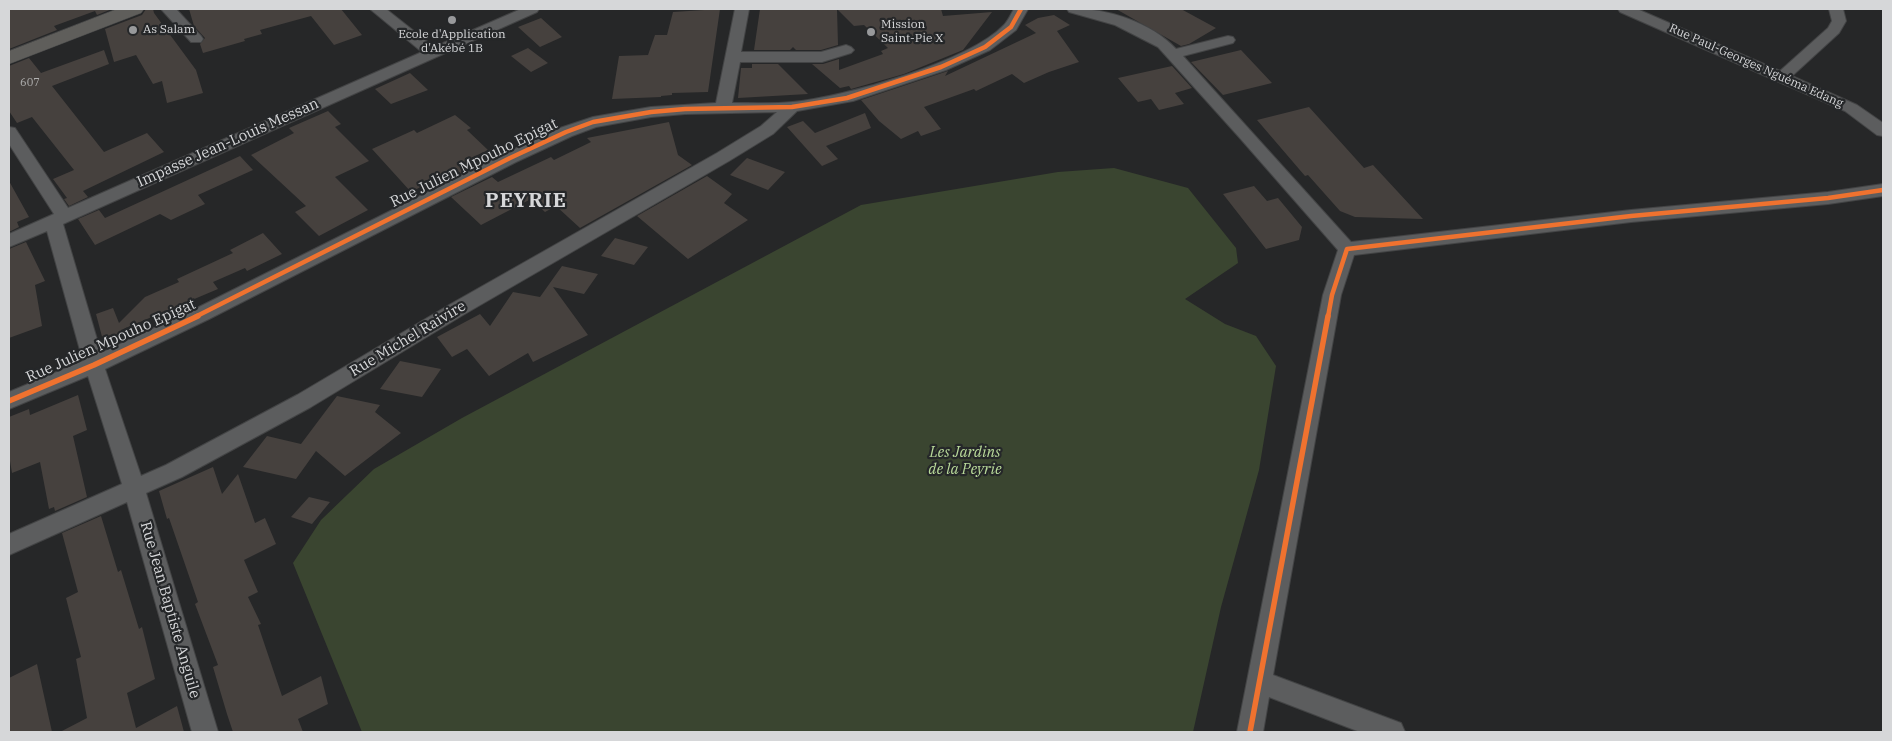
<!DOCTYPE html>
<meta charset="utf-8">
<style>
body{margin:0}
#map{position:relative;width:1892px;height:741px;overflow:hidden;background:#262728;font-family:"IBM Plex Serif",serif}
canvas{display:block}
.frame{position:absolute;inset:0;border:10px solid #d6d7d9;pointer-events:none}
</style>
<div id="map">
<canvas width="1892" height="741"></canvas>
<div class="frame"></div>
</div>
<script>
const ctx = document.querySelector('canvas').getContext('2d');
ctx.lineJoin = 'round';
function paint(path, color) { ctx.fillStyle = color; ctx.fill(path, 'evenodd'); }
function trace(path, color, width, dash) { ctx.strokeStyle = color; ctx.lineWidth = width; ctx.lineCap = dash ? 'butt' : 'round'; ctx.setLineDash(dash || []); ctx.stroke(path); }
function drawText(font, color, halo, rows, align = 'center') {
  ctx.font = font + ' "IBM Plex Serif",serif'; ctx.lineWidth = 4.5; ctx.setLineDash([]); ctx.textBaseline = 'middle'; ctx.strokeStyle = halo; ctx.fillStyle = color; for (const [text, x, y, turn = 0] of rows) {
    ctx.save(); ctx.translate(x, y); ctx.rotate((+turn || 0) * Math.PI / 180); ctx.textAlign = isNaN(turn) ? turn : align; if (halo) ctx.strokeText(text, 0, 0); ctx.fillText(text, 0, 0); ctx.restore();
  }
}
const green = new Path2D(`
 M1114,168L1188,188L1236,248L1238,263L1185,299L1225,324L1256,336L1276,366L1259,470L1221,607L1193,732H362L293,563L321,520L374,469L462,418L861,205L1058,172Z`);
const building = new Path2D(`
 M9,9H112L97,15L95,11L54,26L57,30L9,49Z
 M146,9H153L154,13L196,70L203,93L167,103L162,81L153,84L136,55L114,62L105,29L142,15Z
 M189,9H341L362,35L334,45L311,16L260,30L262,34L244,39L245,41L203,53L200,44L205,38L194,26Z
 M720,9L708,92L672,93V95L661,96V97L612,99L619,56L648,55L655,35H667L673,12Z
 M760,9H941L943,16L992,12L963,50L904,74L851,89L849,86L840,88L812,64H823L839,59V70L883,54L881,51L888,48L864,25L854,26L837,9L838,45L821,50H796L793,47L790,50H754Z
 M1116,9H1181L1216,28L1189,44L1181,46Z
 M1054,15L1070,25L1057,31L1079,62L1049,72L1024,83L1012,74L976,91L974,89L924,107L941,129L921,136L918,131L901,139L879,121L861,100L948,71L945,76L1036,33L1025,25L1038,18Z
 M541,18L562,37L540,47L518,27Z
 M528,48L548,63L531,72L511,56Z
 M104,50L109,64L52,86L104,152L147,133L164,152L83,191L88,197L69,206L64,199L67,198L53,179L74,170L32,117L17,123L9,111V66L29,58L41,73Z
 M1241,50L1272,83L1223,95L1191,62Z
 M752,64H778L808,94L738,98L741,68H752Z
 M1172,66L1192,88L1175,93L1184,104L1159,110L1151,99L1138,102L1118,78Z
 M410,73L428,90L391,104L375,89Z
 M1309,107L1364,168L1373,165L1423,219L1355,217L1340,211L1308,175L1305,176L1257,120Z
 M328,111L341,124L335,127L369,161L335,177L368,210L319,236L295,212L306,206L251,155L294,133L289,128Z
 M865,113L871,128L826,146L838,159L822,166L787,127L803,121L815,133Z
 M455,115L471,128L467,130L488,150L471,158L479,165L438,185L434,180L411,192L372,149L414,130L417,133Z
 M669,122L678,155L692,165L580,228L556,206L545,212L531,199L481,225L451,197L492,177L498,182L551,157L554,160L591,142L587,138Z
 M240,156L253,170L198,195L205,204L171,220L160,214L95,245L78,219L99,210L105,218Z
 M747,158L785,172L768,190L730,175Z
 M707,176L732,194L724,203L748,220L688,259L637,216Z
 M9,181L29,217L17,222L19,227L9,232Z
 M1254,186L1267,201L1278,198L1302,227L1299,240L1266,249L1223,194Z
 M263,233L282,254L247,271L245,268L213,282L218,289L121,330L122,340L105,348L96,314L113,308L119,323L145,297L179,282L177,279L233,253L230,250Z
 M615,238L648,247L634,265L601,256Z
 M26,242L45,281L35,285L42,326L9,338V249Z
 M562,266L598,274L584,294L553,287L588,335L533,362L528,353L489,376L467,349L452,357L437,337L480,314L490,326L513,292L540,297Z
 M400,361L441,369L422,397L380,389Z
 M78,395L87,430L73,436L87,497L55,511L54,507L49,509L40,462L12,473L9,455V417L29,409L30,415Z
 M337,396L380,405L375,412L401,433L345,476L316,451L296,479L243,467L267,436L301,444Z
 M213,467L222,494L238,474L255,523L265,518L276,544L244,560L258,592L248,597L261,624L258,625L282,696L321,676L328,704L298,719L303,732H233L227,714L213,667L218,665L195,604L198,602L169,518L167,519L159,491Z
 M309,497L330,502L312,524L291,517Z
 M101,516L118,572L121,570L139,629L142,627L155,679L127,693L136,728L177,706L184,732H60L87,718L76,659L81,657L66,598L78,592L62,533Z
 M37,664L52,732H9V678Z`);
const minor = new Path2D(`
 M161,9H176L201,36L203,39L201,42H191Z
 M370,9H386L434,47L521,9H539L537,12L63,224L101,353L195,309L504,154L560,128L593,117L651,107L716,103L735,9H749L741,52H821L846,45L851,47L854,50L851,53L822,62H740L732,103C752,103 773,104 793,102C844,97 969,62 1004,25C1008,21 1011,14 1014,9H1028L1016,30L990,50L946,70L853,101L797,111L773,134L729,161L463,315L311,407L182,477L146,493L218,732H192L127,502L9,555V534L122,484L88,376L9,409V392L83,361L47,231L9,247V234L54,214L9,144V127L15,128L68,208L422,52ZM777,112L761,126L717,153L449,305L297,395L166,465L141,476L105,369L209,319L516,162L572,136L596,127L651,117L685,114Z
 M1067,9C1103,7 1150,21 1176,49L1228,36L1233,37L1235,40L1233,43L1183,56L1351,242L1631,210L1828,192L1883,184V196L1828,204L1631,222L1354,255L1341,295L1273,675L1401,723L1405,732H1360L1269,697L1263,732H1237L1323,295L1338,250L1239,137L1158,47L1115,25L1069,12Z
 M1618,9H1637L1780,71L1828,28L1832,21L1829,9H1843L1846,21L1839,33L1792,76L1857,105L1883,123V136L1877,135L1845,111L1620,12Z`);
const secondary = new Path2D(`
 M117,9H144L141,13L9,64V51Z`);
const cyclewayFar1 = new Path2D(`
 M195,317L510,158L566,132L593,122L651,112L685,109L792,107L847,98L941,67L985,47L1011,27L1021,9
 M1328,317L1332,295L1347,249L1631,216L1828,198L1883,190`);
const cycleway = new Path2D(`
 M9,401L94,365L198,316
 M1250,732L1328,316`);
const markers = [
 [452,20,5,"#98999b"],
 [133,30,5,"#98999b"],
 [871,32,5,"#98999b"]
];
const farNumbernames = [
 ["607",30,83]
];
const farPoinames = [
 ["Mission",881,25],
 ["Saint-Pie X",881,39],
 ["As Salam",143,30],
 ["Ecole d'Application",452,35,"center"],
 ["d'Akébé 1B",452,49,"center"]
];
const farStreetnames = [
 ["Rue Paul-Georges Nguéma Edang",1756,66,24]
];
const streetNames = [
 ["Impasse Jean-Louis Messan",228,143,-24],
 ["Rue Julien Mpouho Epigat",474,163,-26],
 ["Rue Michel Raivire",408,339,-31],
 ["Rue Julien Mpouho Epigat",111,341,-24],
 ["Rue Jean Baptiste Anguile",170,610,74]
];
const parkNames = [
 ["Les Jardins",965,453],
 ["de la Peyrie",965,470]
];
const districtNames = [
 ["PEYRIE",526,201]
];
paint(green, '#3a4530');
paint(building, '#46413e');
trace(minor, '#434445', 2);
trace(secondary, '#434445', 1);
paint(minor, '#5c5d5e');
paint(secondary, '#5f5e5b');
trace(cyclewayFar1, '#ef722f', 4.5);
trace(cycleway, '#ef722f', 5.5);
for (const [x, y, r, color] of markers) { const dot = new Path2D(); dot.arc(x, y, r, 0, 2 * Math.PI); ctx.fillStyle = color; ctx.fill(dot); trace(dot, '#252729', 2); }
drawText('11px', '#b2b2b2', null, farNumbernames);
drawText('12px', '#d6d7d9', '#252729', farPoinames, 'left');
drawText('12px', '#d6d7d9', '#252729', farStreetnames);
drawText('15px', '#d6d7d9', '#252729', streetNames);
drawText('italic 15px', '#b9da9a', '#252729', parkNames);
ctx.letterSpacing = '1px';
drawText('bold 20px', '#d6d7d9', '#252729', districtNames);
ctx.letterSpacing = '0px';
</script>
